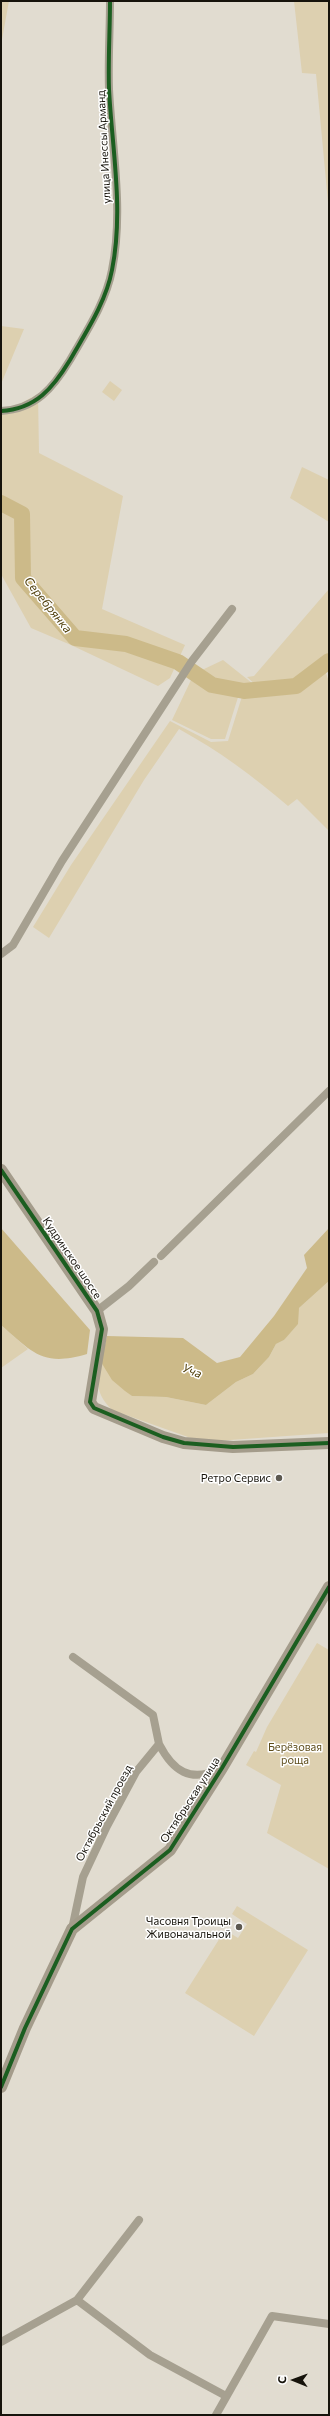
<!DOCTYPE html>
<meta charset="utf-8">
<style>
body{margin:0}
#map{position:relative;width:330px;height:2416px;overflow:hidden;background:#e1dcd0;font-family:Commissioner,sans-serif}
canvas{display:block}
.frame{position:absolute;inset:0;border:2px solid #16130b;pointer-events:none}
.north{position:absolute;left:274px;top:2360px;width:40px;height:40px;-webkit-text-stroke:3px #fff;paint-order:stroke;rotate:271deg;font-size:11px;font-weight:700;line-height:16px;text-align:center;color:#16130b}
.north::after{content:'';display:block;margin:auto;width:14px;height:18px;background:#16130b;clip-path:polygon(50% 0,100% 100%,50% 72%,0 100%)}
</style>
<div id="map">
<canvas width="330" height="2416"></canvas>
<div class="frame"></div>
<div class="north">С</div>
</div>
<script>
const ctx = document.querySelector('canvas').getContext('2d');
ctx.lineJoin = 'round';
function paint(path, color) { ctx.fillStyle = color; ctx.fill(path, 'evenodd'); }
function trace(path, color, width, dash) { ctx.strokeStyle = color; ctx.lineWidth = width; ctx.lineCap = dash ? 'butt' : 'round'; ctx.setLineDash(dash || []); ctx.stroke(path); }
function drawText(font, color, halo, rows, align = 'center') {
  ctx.font = font + ' Commissioner,sans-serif'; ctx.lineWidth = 3; ctx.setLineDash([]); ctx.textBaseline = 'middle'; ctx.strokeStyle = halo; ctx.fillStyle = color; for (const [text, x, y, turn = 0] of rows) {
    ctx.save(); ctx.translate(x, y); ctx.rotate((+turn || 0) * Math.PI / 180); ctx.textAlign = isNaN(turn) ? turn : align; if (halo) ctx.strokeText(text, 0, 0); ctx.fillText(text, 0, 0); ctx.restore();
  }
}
const green = new Path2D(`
 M1,1H9L1,45Z
 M294,1H329V213L316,74L302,73Z
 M1,326L24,329L1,384Z
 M110,381L122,390L114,401L102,392Z
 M38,394L39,453L123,496L102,609L185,645L170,678L158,686L71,645L31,628L1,574V411L8,410Z
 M302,467L329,480V522L290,498Z
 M329,589V657L294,681L257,686L247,677L254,676Z
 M329,658V665L325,670L329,682V831L297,799L288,806C253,776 219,751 179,729L144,780L49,938L33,927L71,865L170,721L211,742L228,741L244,690L213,680L202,670L223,660L257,687L295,683Z
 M199,671L212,682L210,687L239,694L225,739H211L172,720L191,680Z
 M329,1281V1433L202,1442L112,1410C95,1392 98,1386 101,1362L132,1396L166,1397L206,1405L236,1382L253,1374L269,1357L276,1344L284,1340L299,1308Z
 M1,1325L28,1349L1,1368Z
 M317,1643L329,1650V1869L267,1833L281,1785L246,1765L254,1751L256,1752L267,1727Z
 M237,1906L308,1950L254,2036L185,1993L225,1930L238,1938L247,1924L232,1914Z`);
const water = new Path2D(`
 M1,1228L90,1330L87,1354C43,1367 33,1353 1,1325Z
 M329,1228V1281L299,1308L298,1324L284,1340L276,1344L269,1357L253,1374L236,1382L206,1405L166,1397L132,1396L125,1391L112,1380L101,1362L107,1336L183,1338L217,1363L240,1357L274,1316L307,1268L304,1255Z`);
const river = new Path2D(`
 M1,503L22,514L23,578L75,638L126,644L178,662L212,685L244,691L296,686L329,661`);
const street = new Path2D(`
 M1,411C36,409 53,388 70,360C86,332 106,302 112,270C124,210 112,149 109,89C108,60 110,30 110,1
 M1,954L13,945L62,861L192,661L232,609
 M161,1256L329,1091
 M97,1311L129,1286L154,1262
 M159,1744C173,1771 190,1783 220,1769
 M72,1929L83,1877L107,1826L136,1772L159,1744L153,1715L73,1657
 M77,2300L150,2355L226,2396
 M1,2342L77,2300L139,2220
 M216,2415L272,2316L329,2324`);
const secondary = new Path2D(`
 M1,1170L97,1311L102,1329L90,1402L94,1408L163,1437L184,1443L233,1447L329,1443
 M1,2087L25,2028L72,1929L170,1850L222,1768L329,1587`);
const cycleway = new Path2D(`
 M1,411C36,409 53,388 70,360C86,332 106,302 112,270C124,210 112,149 109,89C108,60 110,30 110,1
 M1,1170L97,1311L102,1329L90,1402L94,1408L163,1437L184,1443L233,1447L329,1443
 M1,2087L25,2028L72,1929L170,1850L222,1768L329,1587`);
const markers = [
 [279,1478,4,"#5d5950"],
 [239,1927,4,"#5d5950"]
];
const streetNames = [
 ["улица Инессы Арманд",104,147,-93],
 ["Кудринское шоссе",72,1258,56],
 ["Октябрьская улица",190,1800,-57],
 ["Октябрьский проезд",104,1813,-62]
];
const poiNames = [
 ["Ретро Сервис",271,1478],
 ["Часовня Троицы",231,1921],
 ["Живоначальной",231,1934]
];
const parkNames = [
 ["Берёзовая",295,1747],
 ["роща",295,1760]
];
const waterNames = [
 ["Серебрянка",48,605,51],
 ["Уча",192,1371,22]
];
paint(green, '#ddd0b0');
paint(water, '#ccba89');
trace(river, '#ccba89', 16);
trace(street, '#a6a090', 8);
trace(secondary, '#a49c8b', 12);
trace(cycleway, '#1b5e20', 4);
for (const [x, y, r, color] of markers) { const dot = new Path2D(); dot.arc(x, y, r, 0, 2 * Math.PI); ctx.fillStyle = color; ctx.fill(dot); trace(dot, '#fff', 1.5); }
drawText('11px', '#16130b', '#fff', streetNames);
drawText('11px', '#16130b', '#fff', poiNames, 'right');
drawText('11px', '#5e4d1b', '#fff', parkNames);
drawText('italic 12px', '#51400c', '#fff', waterNames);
</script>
